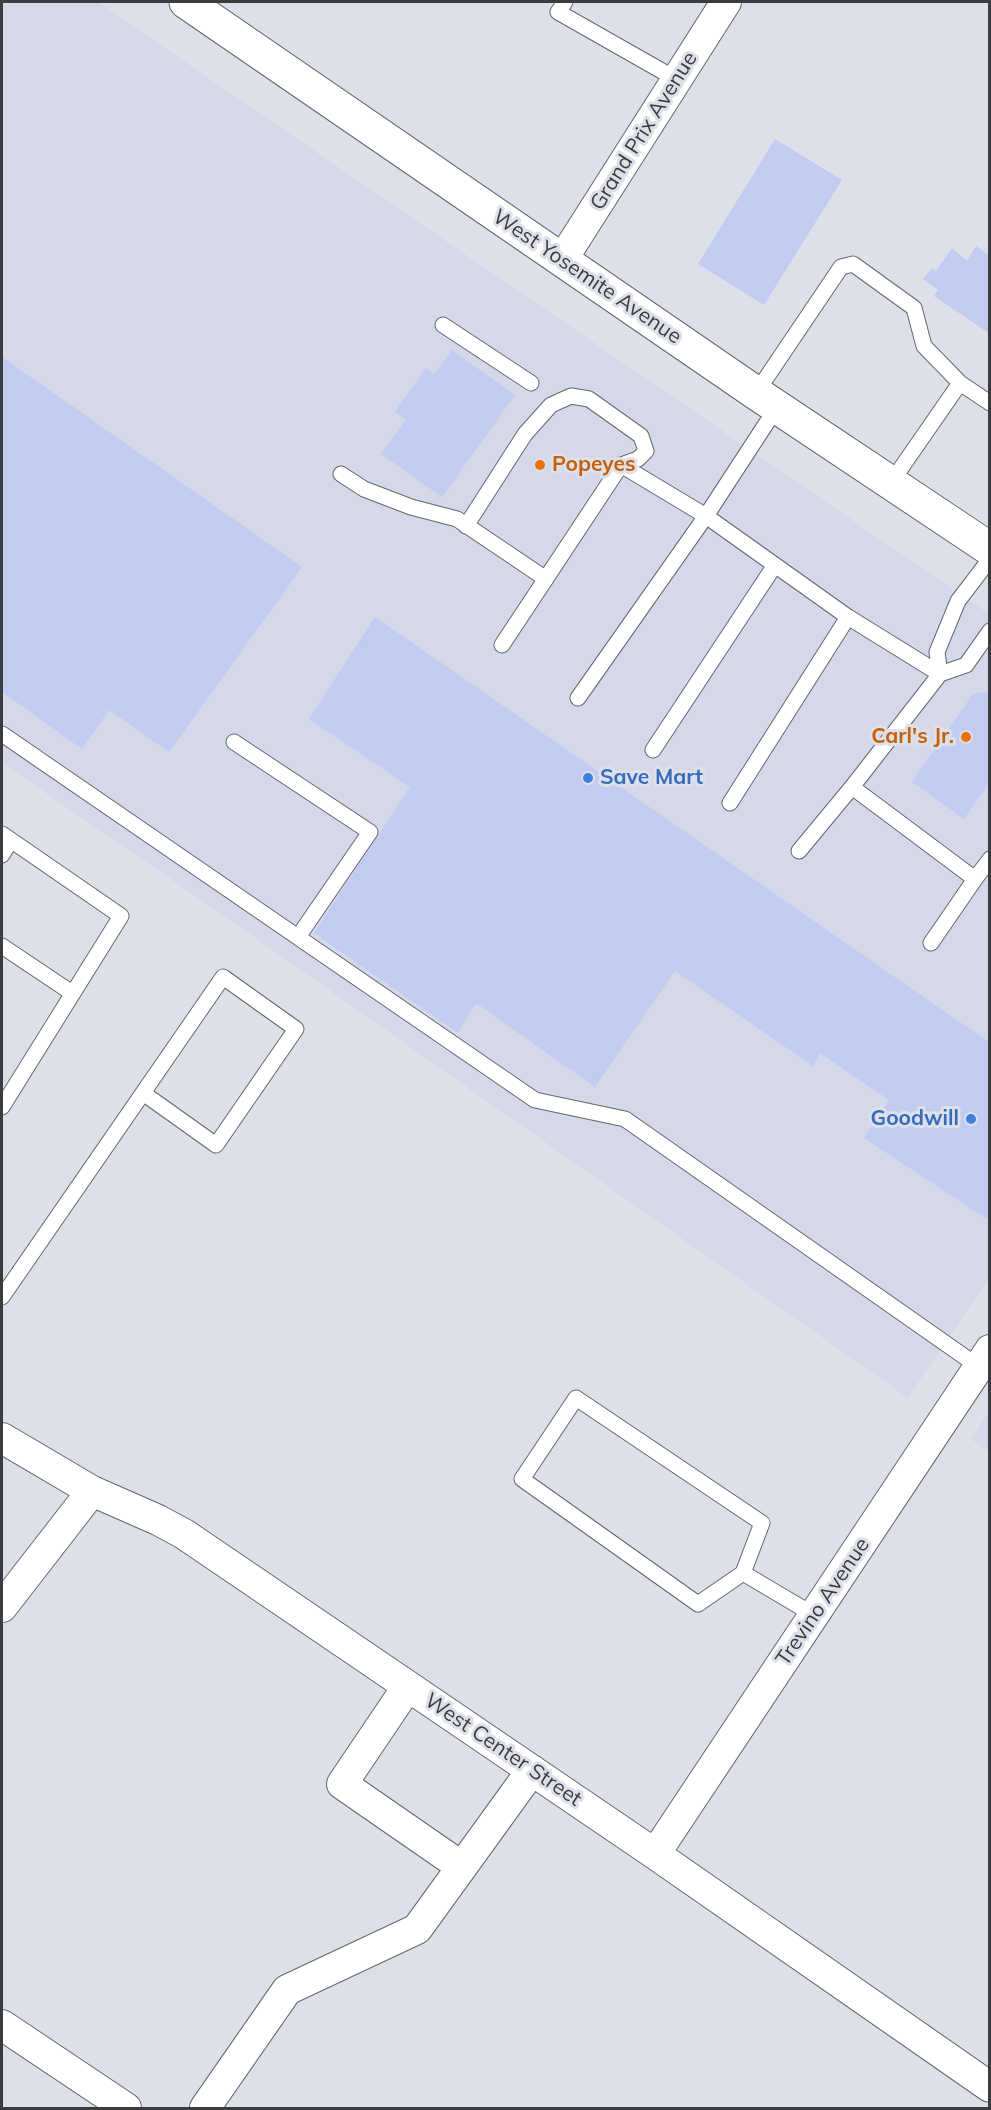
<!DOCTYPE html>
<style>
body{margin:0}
#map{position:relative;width:991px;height:2110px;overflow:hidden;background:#dee0e9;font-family:Mulish,sans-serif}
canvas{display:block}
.frame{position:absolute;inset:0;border:3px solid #3b3c3f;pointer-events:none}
</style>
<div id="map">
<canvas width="991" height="2110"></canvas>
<div class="frame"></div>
</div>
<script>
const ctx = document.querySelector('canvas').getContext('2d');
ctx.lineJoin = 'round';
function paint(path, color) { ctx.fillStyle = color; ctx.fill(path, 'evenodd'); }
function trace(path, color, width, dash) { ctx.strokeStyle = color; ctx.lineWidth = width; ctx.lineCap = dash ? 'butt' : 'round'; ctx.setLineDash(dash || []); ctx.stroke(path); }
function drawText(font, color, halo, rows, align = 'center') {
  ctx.font = font + ' Mulish,sans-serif'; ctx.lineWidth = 6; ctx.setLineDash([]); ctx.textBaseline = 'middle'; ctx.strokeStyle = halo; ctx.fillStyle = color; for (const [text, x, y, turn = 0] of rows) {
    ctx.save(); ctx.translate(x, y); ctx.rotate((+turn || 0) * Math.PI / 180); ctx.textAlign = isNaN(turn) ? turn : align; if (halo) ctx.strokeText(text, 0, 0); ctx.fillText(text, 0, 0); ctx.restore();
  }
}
const built = new Path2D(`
 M2,2H98L989,614V1278L908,1398L207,904L2,763Z
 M989,1412V1452L971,1439Z`);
const building = new Path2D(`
 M775,139L842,180L764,305L698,264Z
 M976,246L990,256V334L934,296L938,290L923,279L932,268L936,271L952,248L967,261Z
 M452,350L515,395L442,497L381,454L406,420L395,412L426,368L434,374Z
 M2,357L302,567L169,752L109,710L82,749L2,692Z
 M375,617L990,1043V1221L864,1138L889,1100L820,1053L813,1066L675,971L595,1087L476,1003L458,1033L314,933L410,787L309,719Z
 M990,691V781L964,819L912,782L973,694Z`);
const lane = new Path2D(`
 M565,2L558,12L676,79
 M443,325L531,383
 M756,393L841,267L853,264L914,308L924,346L960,383
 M341,474L364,489L411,507L457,519L546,579
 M890,484L960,383L990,403
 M466,526L525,434L551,405L571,396L589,399L641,436L646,451L638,459L621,465
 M502,645L621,465L706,516L777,407
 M940,674L937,652L958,601L990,559
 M578,698L706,516L848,617L940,674
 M2,734L535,1100L625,1119L982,1369
 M234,742L370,832L298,937
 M653,750L775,565
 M852,787L975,879L990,859
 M730,803L848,617
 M2,834L121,916L2,1107
 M799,851L852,787L940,674L966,665L990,631
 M2,855L11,840
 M931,943L975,879
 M2,946L72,993
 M2,1297L223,977L296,1029L216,1145L143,1093
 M743,1573L698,1604L522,1479L576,1398L762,1523L743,1573L814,1615`);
const street = new Path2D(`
 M562,260L726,2
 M2,1438L92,1491L158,1520L184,1534L655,1854L990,2087
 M2,1607L92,1491
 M408,1686L342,1784L462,1867
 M655,1854L990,1350
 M2,2025L126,2108
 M205,2108L287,1990L417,1929L532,1770`);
const secondary = new Path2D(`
 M186,2L756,393L990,549`);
const markers = [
 [540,465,6,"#e8710a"],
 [966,737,6,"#e8710a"],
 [588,778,6,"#3f7fe0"],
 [971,1119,6,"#3f7fe0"]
];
const streetNames = [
 ["Grand Prix Avenue",644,131,-58],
 ["West Yosemite Avenue",587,277,34],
 ["Trevino Avenue",823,1602,-56],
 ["West Center Street",503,1750,34]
];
const foodNames = [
 ["Popeyes",552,465],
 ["Carl's Jr.",954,737,"right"]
];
const shopNames = [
 ["Save Mart",600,778],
 ["Goodwill",959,1119,"right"]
];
paint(built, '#d4d8e9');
paint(building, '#c2cbf0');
trace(lane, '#64666e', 17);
trace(street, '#64666e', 32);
trace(secondary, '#64666e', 35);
trace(lane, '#fff', 15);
trace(street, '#fff', 30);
trace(secondary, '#fff', 33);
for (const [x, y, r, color] of markers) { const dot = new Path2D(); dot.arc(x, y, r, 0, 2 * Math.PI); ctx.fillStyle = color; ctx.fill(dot); trace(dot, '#dee0e9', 2); }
drawText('21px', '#3b3c3f', '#dee0e9', streetNames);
drawText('bold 21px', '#c56008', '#dee0e9', foodNames, 'left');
drawText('bold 21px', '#366cbe', '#dee0e9', shopNames, 'left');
</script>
